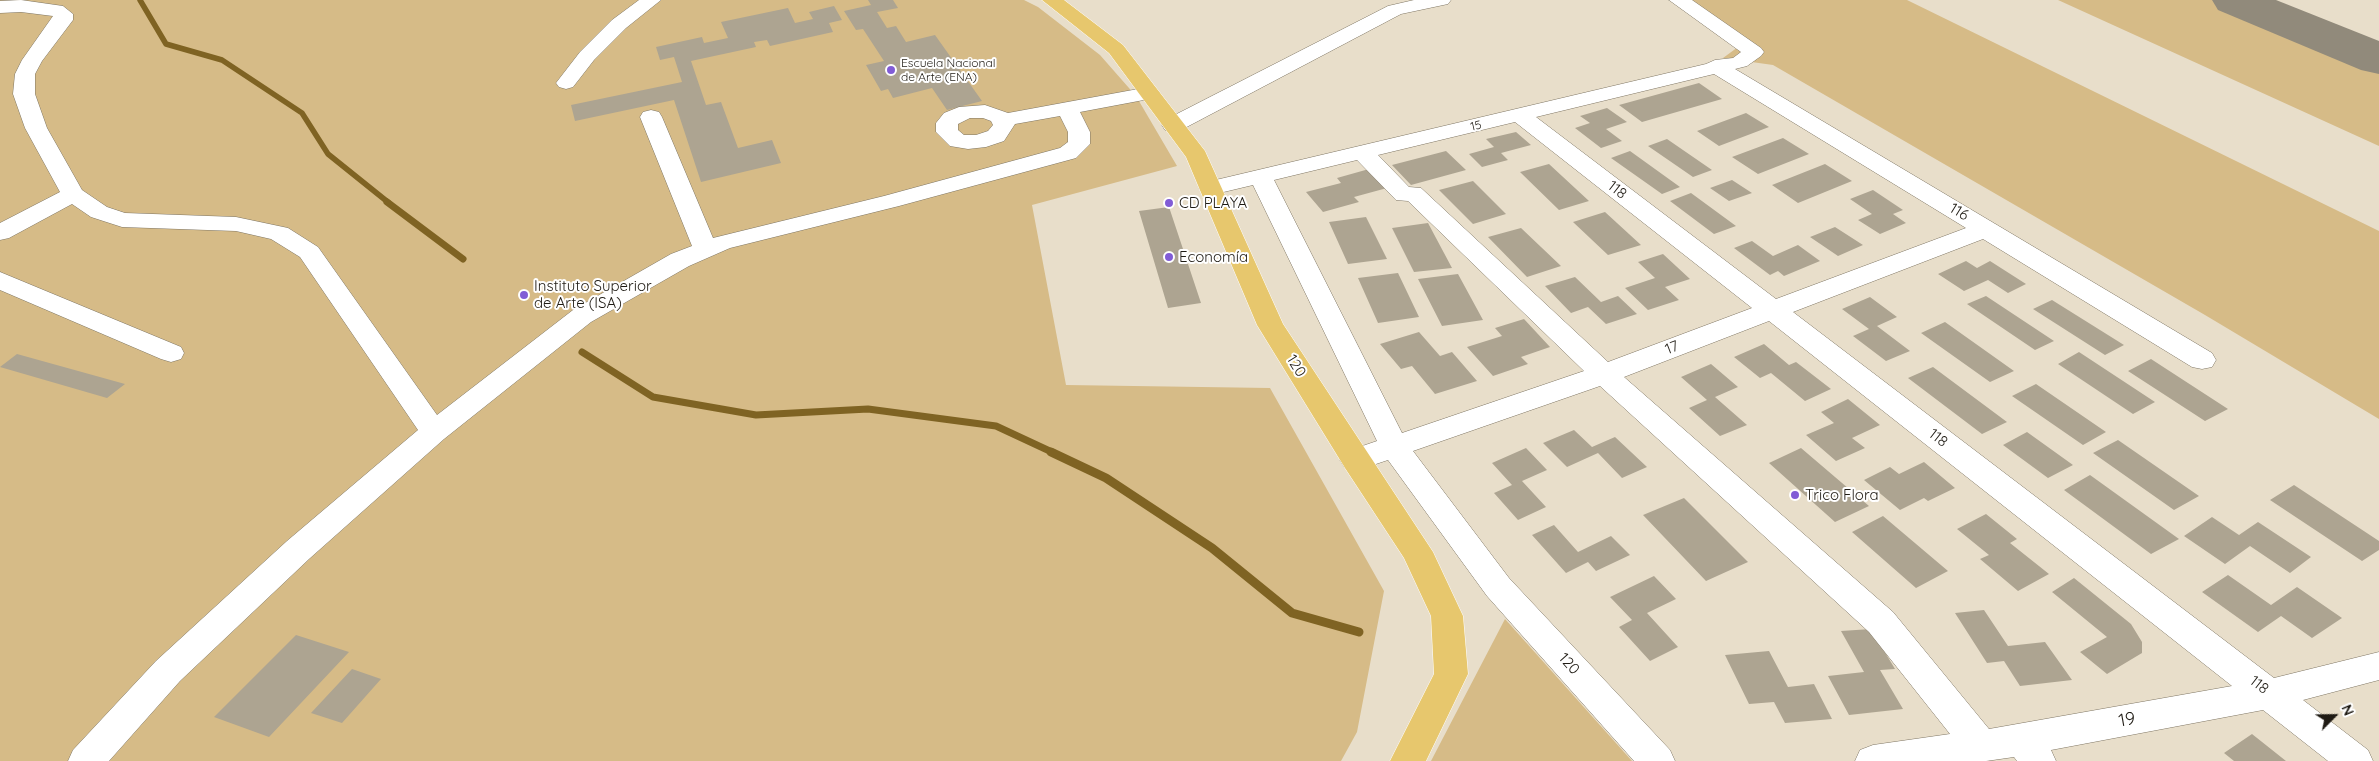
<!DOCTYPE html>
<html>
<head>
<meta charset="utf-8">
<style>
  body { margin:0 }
  #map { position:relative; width:2379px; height:761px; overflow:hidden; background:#e8deca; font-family:Quicksand,sans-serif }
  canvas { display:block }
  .north { position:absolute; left:2309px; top:691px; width:50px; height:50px; -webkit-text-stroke:4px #fff; paint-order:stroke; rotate:67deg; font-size:14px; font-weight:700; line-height:20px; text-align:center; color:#1f1b14 }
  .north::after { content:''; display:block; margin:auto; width:18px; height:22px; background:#1f1b14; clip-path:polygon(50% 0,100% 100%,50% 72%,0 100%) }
</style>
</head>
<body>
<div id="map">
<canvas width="2379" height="761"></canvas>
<div class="north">N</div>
</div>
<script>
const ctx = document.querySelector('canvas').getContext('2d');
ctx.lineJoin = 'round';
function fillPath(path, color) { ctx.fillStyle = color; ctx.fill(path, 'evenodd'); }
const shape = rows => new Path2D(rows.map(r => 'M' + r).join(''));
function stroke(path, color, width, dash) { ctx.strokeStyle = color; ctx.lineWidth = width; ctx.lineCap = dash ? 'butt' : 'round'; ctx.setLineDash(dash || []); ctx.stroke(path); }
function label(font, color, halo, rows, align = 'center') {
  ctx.font = font + ' Quicksand,sans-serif'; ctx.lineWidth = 4; ctx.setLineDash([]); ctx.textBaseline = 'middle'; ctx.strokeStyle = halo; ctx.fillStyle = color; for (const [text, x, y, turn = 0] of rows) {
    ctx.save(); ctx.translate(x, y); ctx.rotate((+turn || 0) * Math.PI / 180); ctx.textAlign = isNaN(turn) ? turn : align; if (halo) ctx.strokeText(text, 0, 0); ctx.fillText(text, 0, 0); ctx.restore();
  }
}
fillPath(shape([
  [0,0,1024,0,1038,7,1100,55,1136,96,1177,166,1032,205,1066,385,1270,388,1384,591,1357,732,1341,761,0,761],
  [1688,0,1907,0,2379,231,2379,419,2205,315,1773,65,1723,58,1738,47],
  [2058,0,2224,0,2379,64,2379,146],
  [1505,619,1632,761,1431,761]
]), '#d6bb87');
stroke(shape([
  [140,0,166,44,222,60,302,113,328,154,389,203]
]), '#7f6323', 5.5);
stroke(shape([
  [387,202,463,259],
  [582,352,653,397,756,415,868,409,996,426,1054,453]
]), '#7f6323', 7);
stroke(shape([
  [1051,452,1106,478,1212,548,1292,613,1359,632]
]), '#7f6323', 9);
fillPath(shape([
  [2212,0,2276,0,2379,41,2379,74,2361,70,2218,10,2212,0]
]), '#918a7b');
fillPath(shape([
  [868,0,893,0,898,8,877,12,887,28,896,26,906,42,935,35,982,101,947,110,932,88,893,98,888,89,881,91,866,65,884,61,863,29,856,30,844,11,871,5],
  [834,6,842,20,829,23,833,32,770,46,767,40,754,42,756,47,691,61,706,105,721,102,738,148,772,140,781,163,701,182,674,100,575,121,571,105,682,82,674,57,660,60,656,47,702,37,704,43,728,38,721,22,788,8,795,23,813,19,809,12],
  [1699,83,1722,99,1642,122,1619,105],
  [1607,108,1627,122,1606,129,1622,141,1601,148,1575,128,1590,123,1580,116],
  [1746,113,1769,127,1719,146,1697,131],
  [1516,132,1531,145,1501,153,1508,160,1482,167,1469,154,1494,147,1486,139],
  [1783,138,1809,154,1758,174,1732,157],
  [1667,139,1712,170,1693,177,1648,146],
  [1446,151,1466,170,1411,185,1392,165],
  [1630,151,1680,187,1662,194,1611,158],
  [1549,164,1589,201,1559,210,1520,172],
  [1825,164,1852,181,1798,203,1772,185],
  [1369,169,1387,188,1354,197,1359,202,1323,212,1306,192,1341,183,1337,178],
  [1732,180,1752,193,1729,201,1710,188],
  [1473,181,1506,214,1473,224,1439,190],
  [1873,190,1903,210,1893,214,1906,223,1880,234,1858,220,1872,214,1850,199],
  [1691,193,1736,226,1714,234,1670,201],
  [1169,207,1201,303,1168,308,1139,211],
  [1605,212,1641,245,1608,255,1573,222],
  [1366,217,1387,259,1348,264,1329,222],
  [1428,223,1452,268,1414,272,1392,228],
  [1835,227,1863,245,1838,256,1810,237],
  [1521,228,1561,266,1527,277,1488,237],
  [1752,241,1773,256,1798,245,1820,261,1784,276,1778,271,1770,275,1734,248],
  [1663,254,1690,279,1665,287,1679,300,1648,310,1625,288,1655,278,1638,262],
  [1966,261,1977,268,1990,261,2026,284,2008,293,1988,280,1964,291,1938,274],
  [1398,273,1419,317,1378,323,1358,278],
  [1458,274,1483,320,1442,326,1418,279],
  [1575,277,1601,302,1618,296,1637,314,1606,324,1588,307,1571,313,1545,286],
  [1986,296,2054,341,2035,350,1967,304],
  [1870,297,1897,317,1877,326,1910,351,1886,361,1853,336,1869,329,1842,309],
  [2052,300,2124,345,2105,355,2033,309],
  [1524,319,1550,347,1521,357,1528,364,1493,376,1467,347,1502,336,1495,328],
  [1945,322,2014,371,1990,382,1921,333],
  [1419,332,1440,356,1452,352,1477,381,1435,394,1412,366,1401,369,1380,344],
  [1764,344,1789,365,1796,362,1831,389,1805,401,1771,373,1760,378,1734,357],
  [2079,352,2155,402,2133,414,2058,364],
  [17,354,125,384,107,398,0,367],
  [2151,359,2228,409,2205,421,2128,371],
  [1711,364,1738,387,1715,397,1747,425,1720,436,1689,408,1707,400,1681,377],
  [1933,367,2007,422,1982,434,1908,378],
  [2036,384,2106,432,2083,445,2012,396],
  [1848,399,1880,425,1852,438,1865,448,1836,461,1806,435,1834,423,1821,412],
  [1574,430,1592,447,1615,437,1647,467,1622,478,1598,453,1567,467,1543,443],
  [2027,432,2073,465,2048,478,2003,445],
  [2118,440,2199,496,2174,510,2093,453],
  [1526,448,1547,470,1522,481,1546,507,1518,520,1494,493,1512,485,1492,463],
  [1801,448,1869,506,1835,522,1769,463],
  [1924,462,1955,488,1928,501,1924,498,1900,510,1864,480,1890,467,1899,474],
  [2090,475,2179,539,2151,554,2064,490],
  [2294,485,2379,541,2379,550,2362,561,2270,500],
  [1684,498,1748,562,1706,581,1643,515],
  [1986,514,2017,539,2010,543,2049,574,2018,591,1980,559,1989,555,1957,529],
  [1883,516,1948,571,1916,588,1852,532],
  [2212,517,2239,535,2258,522,2311,557,2290,573,2250,546,2225,564,2184,536],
  [1554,525,1578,552,1611,536,1630,555,1596,571,1588,562,1566,573,1532,535],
  [2228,575,2271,605,2297,587,2342,618,2312,638,2281,616,2258,632,2202,592],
  [1654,576,1676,599,1647,613,1678,647,1650,661,1619,627,1632,620,1610,597],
  [2074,578,2131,624,2142,642,2142,653,2107,674,2080,652,2107,637,2052,592],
  [1984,610,2008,646,2045,642,2072,680,2020,686,2004,661,1987,663,1955,613],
  [1871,629,1895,669,1880,670,1903,709,1849,715,1828,676,1864,672,1841,631],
  [296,635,349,652,269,737,214,717],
  [1769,651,1788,687,1814,684,1832,719,1785,723,1774,702,1749,704,1725,655],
  [352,669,381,679,342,723,311,713],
  [2252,734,2286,761,2234,761,2224,753]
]), '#ada491');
const minor = shape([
  [21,0,63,6,73,14,73,20,42,61,35,74,35,94,47,128,82,190,107,207,125,213,236,217,288,228,318,247,437,415,573,310,671,254,692,246,640,117,643,112,651,110,659,112,662,117,713,238,884,196,1060,148,1068,142,1068,132,1060,116,1015,124,1004,141,986,147,968,149,950,146,936,132,936,123,944,113,959,107,985,105,1008,113,1149,87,1156,89,1160,93,1156,97,1149,99,1080,112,1090,132,1090,144,1076,158,899,206,730,248,689,266,591,322,444,439,309,559,180,681,109,761,68,761,73,750,156,661,287,541,418,430,300,257,271,239,236,231,122,227,91,217,72,204,9,238,0,240,0,223,60,192,25,128,13,94,15,74,22,60,53,16,21,12,0,13,0,1,21,0],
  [970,118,983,118,991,121,993,125,988,131,976,135,964,135,958,130,958,124,970,118],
  [639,0,661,0,626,28,594,60,573,87,566,89,559,87,556,83,580,52,612,20,639,0],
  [1414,0,1451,0,1448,4,1401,14,1181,130,1173,132,1165,130,1162,125,1165,120,1388,6,1414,0],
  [1669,0,1692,0,1761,48,1764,52,1761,56,1747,66,1735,69,2212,353,2216,360,2212,367,2202,369,2192,367,1983,239,1793,312,2274,678,2379,652,2379,680,2303,700,2368,750,2373,761,2328,761,2263,710,2051,750,2056,761,2017,761,2014,757,1986,761,1855,761,1860,750,1873,745,1950,734,1869,632,1600,386,1413,451,1509,578,1670,750,1675,761,1634,761,1487,596,1388,460,1355,471,1345,468,1340,460,1345,452,1377,441,1253,185,1211,195,1203,193,1199,188,1203,183,1706,64,1715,60,1733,58,1741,52,1669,0],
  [1714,74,1966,228,1776,299,1536,117,1714,74],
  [1515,122,1752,308,1608,362,1421,188,1409,187,1378,155,1515,122],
  [1357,160,1396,200,1408,201,1584,371,1402,433,1274,180,1357,160],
  [1769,321,2232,686,1989,729,1893,612,1624,377,1769,321],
  [0,272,181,347,184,353,181,359,171,362,161,359,0,290,0,272]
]);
const major = shape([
  [1042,0,1064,0,1123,45,1205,151,1283,324,1433,552,1463,616,1468,674,1426,761,1390,761,1434,674,1431,616,1404,558,1345,468,1257,325,1186,157,1109,53,1042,0]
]);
stroke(minor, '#7f7664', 1);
stroke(major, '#fff', 1);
fillPath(minor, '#fff');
fillPath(major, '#e7c76d');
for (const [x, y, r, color] of [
  [891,70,5,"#815cd6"],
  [1169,203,5,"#815cd6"],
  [1169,257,5,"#815cd6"],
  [524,295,5,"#815cd6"],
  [1795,495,5,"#815cd6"]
]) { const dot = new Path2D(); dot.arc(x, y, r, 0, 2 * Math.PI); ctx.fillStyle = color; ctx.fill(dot); stroke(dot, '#fff', 2); }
label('12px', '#1f1b14', '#fff', [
  ["Escuela Nacional",901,63],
  ["de Arte (ENA)",901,77]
], 'left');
label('12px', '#1f1b14', '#fff', [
  ["15",1476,126,-13]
]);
label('15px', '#1f1b14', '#fff', [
  ["118",1617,190,38],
  ["116",1959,212,31],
  ["17",1672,348,-21],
  ["120",1296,366,58],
  ["118",1938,438,38],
  ["120",1569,664,48],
  ["118",2259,685,38]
]);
label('15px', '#1f1b14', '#fff', [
  ["CD PLAYA",1179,203],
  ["Economía",1179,257],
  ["Instituto Superior",534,286],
  ["de Arte (ISA)",534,303],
  ["Trico Flora",1805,495]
], 'left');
label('18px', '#1f1b14', '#fff', [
  ["19",2127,720,-10]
]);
</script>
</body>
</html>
